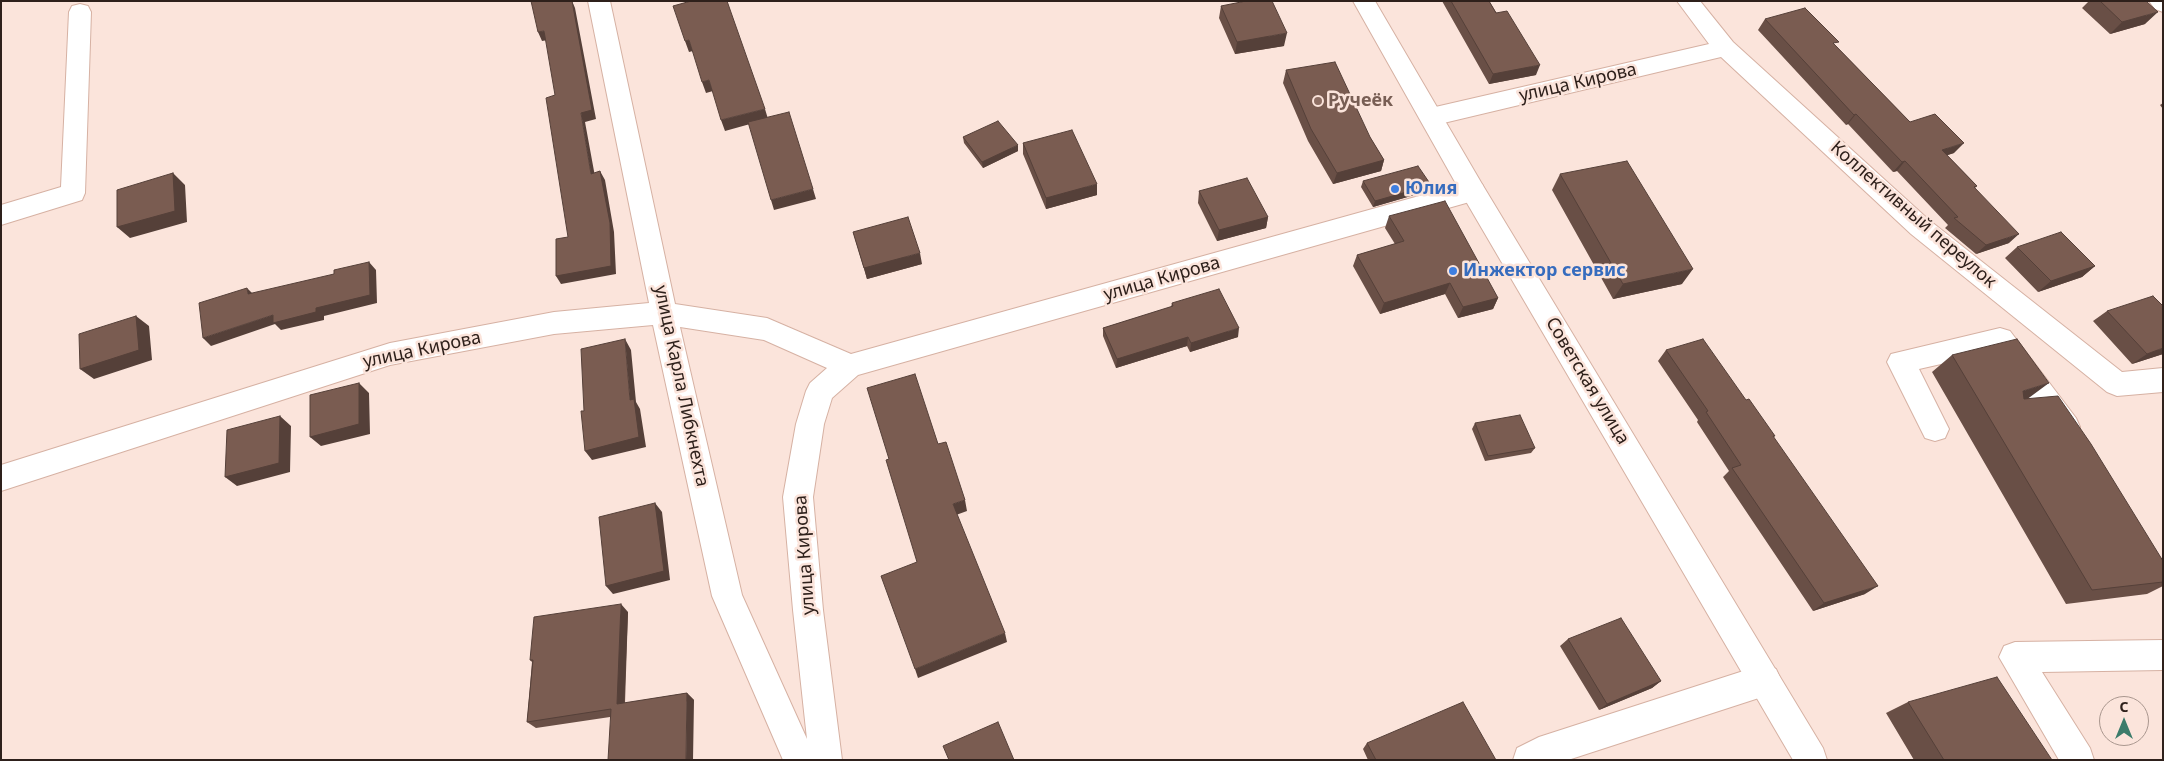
<!DOCTYPE html>
<html>
<head>
<meta charset="utf-8">
<style>
  body { margin:0 }
  #map { position:relative; width:2164px; height:761px; overflow:hidden; background:#fbe4db; font-family:"Noto Sans",sans-serif }
  canvas { display:block }
  .frame { position:absolute; inset:0; border:2px solid #2e201b; pointer-events:none }
  .north { position:absolute; left:2099px; top:696px; width:50px; height:50px; box-sizing:border-box; background:#fbe4db; border:1px solid #a9968e; border-radius:50%; rotate:0deg; font-size:14px; font-weight:700; line-height:20px; text-align:center; color:#2e201b }
  .north::after { content:''; display:block; margin:auto; width:18px; height:22px; background:#3c7c6b; clip-path:polygon(50% 0,100% 100%,50% 72%,0 100%) }
</style>
</head>
<body>
<div id="map">
<canvas width="2164" height="761"></canvas>
<div class="frame"></div>
<div class="north">С</div>
</div>
<script>
const ctx = document.querySelector('canvas').getContext('2d');
ctx.lineJoin = 'round';
const shape = rows => new Path2D(rows.map(r => 'M' + r).join(''));
function stroke(path, color, width, dash) { ctx.strokeStyle = color; ctx.lineWidth = width; ctx.lineCap = dash ? 'butt' : 'round'; ctx.setLineDash(dash || []); ctx.stroke(path); }
function fillPath(path, color) { ctx.fillStyle = color; ctx.fill(path, 'evenodd'); }
function label(font, color, halo, rows, align = 'center') {
  ctx.font = font + ' "Noto Sans",sans-serif'; ctx.lineWidth = 5; ctx.setLineDash([]); ctx.textBaseline = 'middle'; ctx.strokeStyle = halo; ctx.fillStyle = color; for (const [text, x, y, turn = 0] of rows) {
    ctx.save(); ctx.translate(x, y); ctx.rotate((+turn || 0) * Math.PI / 180); ctx.textAlign = isNaN(turn) ? turn : align; if (halo) ctx.strokeText(text, 0, 0); ctx.fillText(text, 0, 0); ctx.restore();
  }
}
const minor = shape([
  [588,1,610,1,675,304,767,318,851,354,1473,181,1482,184,1485,191,1482,198,1473,201,858,375,832,398,824,424,813,497,823,610,842,760,783,760,712,596,653,325,554,334,390,365,1,491,1,465,390,343,554,312,649,303,588,1],
  [680,327,764,340,827,368,810,383,806,391,796,424,783,497,793,610,807,739,742,595,680,327],
  [1677,1,1700,1,1733,42,1929,220,2122,372,2163,368,2163,392,2117,396,2107,392,1911,234,1721,57,1431,126,1423,123,1419,117,1423,111,1431,108,1709,44,1677,1],
  [2149,1,2163,1,2163,12,2155,9,2149,1],
  [80,4,88,6,91,12,85,193,82,200,1,225,1,205,61,187,69,12,72,6,80,4],
  [2000,328,2010,331,2076,418,2080,427,2076,436,2066,439,2056,436,1994,352,1919,369,1949,429,1945,438,1935,441,1925,438,1887,362,1891,354,2000,328],
  [2163,640,2163,670,2042,672,2090,748,2094,760,2059,760,1999,657,2004,646,2015,642,2163,640],
  [1765,664,1776,669,1781,680,1776,691,1765,696,1568,760,1513,760,1517,748,1539,737,1765,664]
]);
const major = shape([
  [1353,1,1375,1,1482,184,1823,748,1827,760,1793,760,1464,198,1353,1]
]);
stroke(minor, '#d6b1a3', 2);
stroke(major, '#d6b1a3', 2);
fillPath(minor, '#fff');
fillPath(major, '#fff');
fillPath(shape([
  [1442,1,1489,1,1536,75,1489,84],
  [2089,1,2146,1,2145,24,2110,34,2082,8],
  [1221,6,1284,46,1235,54,1219,18],
  [1765,19,1836,46,1910,122,1954,153,1947,155,1977,186,1975,188,2009,243,1976,254,1945,228,1948,225,1897,171,1893,172,1848,124,1846,125,1758,30],
  [1286,70,1370,137,1384,160,1381,171,1333,184,1308,141,1283,83],
  [2163,103,2163,109,2160,105],
  [963,137,1018,151,983,168,964,143],
  [1023,143,1097,195,1046,209,1023,154],
  [1560,174,1682,284,1613,299,1552,190],
  [1363,181,1428,191,1373,207,1361,187],
  [1199,191,1268,217,1266,228,1217,241,1198,203],
  [1389,216,1498,298,1493,309,1458,318,1445,294,1380,314,1353,266,1357,255,1395,244,1385,228],
  [853,232,922,264,867,279],
  [2017,247,2095,266,2082,277,2038,292,2005,258],
  [1172,303,1238,337,1190,352,1187,346,1116,368,1103,336,1103,328,1171,307],
  [2107,311,2163,354,2132,364,2093,321],
  [1666,350,1746,400,1775,436,1773,437,1865,594,1813,611,1723,477,1729,471,1697,422,1698,420,1658,361],
  [1952,355,2028,398,2163,561,2163,586,2147,594,2066,604,1932,372],
  [1475,423,1535,448,1531,453,1485,461,1472,429],
  [628,612,625,703,687,693,694,700,610,717,536,728,527,722,532,662,530,660],
  [1568,639,1661,681,1652,688,1599,710,1560,646],
  [1908,702,2052,760,1914,760,1886,713],
  [1367,743,1496,760,1368,760,1363,749]
]), '#694f46');
fillPath(shape([
  [572,1,575,8,596,119,585,122,596,182,591,174,581,113],
  [2158,12,2145,24,2110,34,2122,22],
  [544,31,548,40,542,41,538,32],
  [1287,33,1284,46,1235,54,1237,42],
  [689,40,693,51,689,52,685,41],
  [1540,65,1536,75,1489,84,1493,74],
  [709,80,713,91,706,93,702,82],
  [765,109,768,119,725,131,721,120],
  [1856,114,1848,124,1846,125,1854,115],
  [1964,143,1954,153,1933,160,1942,150],
  [1018,145,1018,151,983,168,982,162],
  [1384,160,1381,171,1333,184,1337,173],
  [1905,161,1897,171,1893,172,1902,162],
  [600,171,605,180,614,232,616,274,561,284,556,276],
  [173,173,185,185,187,222,130,238,117,227],
  [1097,184,1097,195,1046,209,1046,198],
  [1431,185,1428,191,1373,207,1375,201],
  [813,189,816,199,774,210,771,200],
  [1268,217,1266,228,1217,241,1219,230],
  [2019,234,2009,243,1976,254,1986,245],
  [920,253,922,264,867,279,864,268],
  [369,262,376,270,377,303,324,316,324,320,281,330,275,324,211,346,203,338,273,315],
  [2095,266,2082,277,2038,292,2051,281],
  [1693,269,1682,284,1613,299,1623,284],
  [1450,283,1445,294,1380,314,1384,303],
  [247,288,255,296,248,294],
  [1498,298,1493,309,1458,318,1463,307],
  [136,316,149,326,152,360,94,379,80,369],
  [1239,328,1238,337,1190,352,1191,343],
  [1188,337,1187,346,1116,368,1117,359],
  [625,339,631,350,636,402,640,409,646,447,592,460,585,451,630,400],
  [2163,348,2163,354,2132,364,2147,354],
  [359,383,369,393,370,434,321,446,310,437],
  [2049,383,2026,400,2001,408,2023,391],
  [280,416,291,426,290,472,237,486,225,477],
  [965,500,967,511,956,515,953,504],
  [655,503,662,512,670,580,613,594,606,586],
  [1878,586,1865,594,1813,611,1824,603],
  [621,604,628,612,624,711,617,704],
  [1005,633,1007,642,918,678,915,669],
  [1661,681,1652,688,1599,710,1607,704],
  [687,693,694,700,693,760,686,760]
]), '#554039');
const building = shape([
  [531,1,572,1,592,110,581,113,591,174,600,171,610,223,611,266,556,276,556,239,568,237,546,98,555,95,544,31,538,32,531,1],
  [691,1,727,1,765,109,721,120,709,80,702,82,689,40,685,41,673,6,691,1],
  [1246,1,1272,1,1287,33,1237,42,1221,6,1246,1],
  [1451,1,1489,1,1496,13,1507,11,1540,65,1493,74,1451,1],
  [2100,1,2146,1,2158,12,2122,22,2100,1],
  [1805,8,1839,42,1833,43,1910,122,1935,114,1964,143,1942,150,1977,186,1974,187,2019,234,1986,245,1954,218,1958,217,1905,161,1902,162,1856,114,1854,115,1765,19,1805,8],
  [1335,62,1370,137,1384,160,1337,173,1311,129,1286,70,1335,62],
  [789,112,813,189,771,200,748,122,789,112],
  [998,121,1018,145,982,162,963,137,998,121],
  [1072,130,1097,184,1046,198,1023,143,1072,130],
  [1627,161,1693,269,1623,284,1560,174,1627,161],
  [1418,166,1431,185,1375,201,1363,181,1418,166],
  [173,173,175,211,117,227,117,190,173,173],
  [1247,178,1268,217,1219,230,1199,191,1247,178],
  [1445,201,1498,298,1463,307,1450,283,1384,303,1357,255,1404,241,1389,216,1445,201],
  [908,217,920,253,864,268,853,232,908,217],
  [2061,232,2095,266,2051,281,2017,247,2061,232],
  [369,262,370,295,316,308,316,312,273,323,273,315,203,338,199,303,247,288,248,294,334,274,334,270,369,262],
  [1219,289,1239,328,1191,343,1188,337,1117,359,1103,328,1173,306,1172,303,1219,289],
  [2153,296,2163,306,2163,348,2147,354,2107,311,2153,296],
  [136,316,139,350,80,369,79,334,136,316],
  [625,339,630,400,634,399,639,437,585,451,581,411,584,411,581,349,625,339],
  [1703,339,1746,400,1749,399,1775,436,1773,436,1878,586,1824,603,1732,468,1741,465,1706,412,1708,411,1666,350,1703,339],
  [2017,339,2049,383,2023,391,2024,399,2058,396,2091,444,2163,561,2163,582,2092,590,1952,355,2017,339],
  [915,374,938,444,946,442,965,500,953,504,1005,633,915,669,881,576,917,562,886,460,889,459,867,388,915,374],
  [359,383,359,424,310,437,310,395,359,383],
  [1520,415,1535,448,1488,456,1475,423,1520,415],
  [280,416,279,463,225,477,227,430,280,416],
  [655,503,664,571,606,586,599,517,655,503],
  [621,604,617,704,687,693,686,760,608,760,611,709,527,722,533,660,530,660,534,617,621,604],
  [1621,618,1661,681,1607,704,1568,639,1621,618],
  [1997,677,2052,760,1944,760,1908,702,1997,677],
  [1463,702,1496,760,1376,760,1367,743,1463,702],
  [998,722,1014,760,949,760,943,746,998,722]
]);
fillPath(building, '#7a5c51');
stroke(building, '#554039', 1);
for (const [x, y, r, color] of [
  [1318,101,5,"#8d6e63"],
  [1395,189,5,"#3f7fe0"],
  [1453,271,5,"#3f7fe0"]
]) { const dot = new Path2D(); dot.arc(x, y, r, 0, 2 * Math.PI); ctx.fillStyle = color; ctx.fill(dot); stroke(dot, '#fbe4db', 2); }
label('18px', '#2e201b', '#fbe4db', [
  ["улица Кирова",1578,83,-13],
  ["Коллективный переулок",1913,215,41],
  ["улица Кирова",1162,279,-16],
  ["улица Кирова",422,350,-12],
  ["Советская улица",1587,381,59],
  ["улица Карла Либкнехта",681,386,78],
  ["улица Кирова",805,555,-94]
]);
label('bold 18px', '#785e54', '#fbe4db', [
  ["Ручеёк",1328,101]
], 'left');
label('bold 18px', '#366cbe', '#fbe4db', [
  ["Юлия",1405,189],
  ["Инжектор сервис",1463,271]
], 'left');
</script>
</body>
</html>
